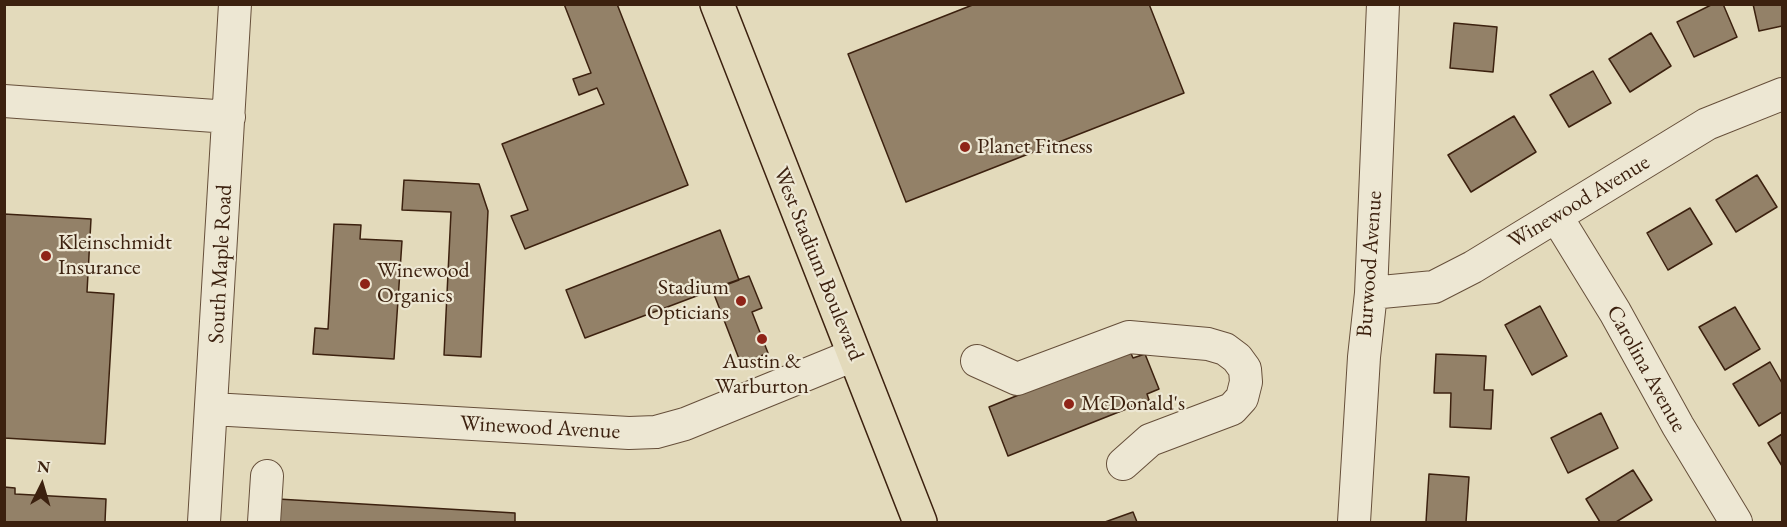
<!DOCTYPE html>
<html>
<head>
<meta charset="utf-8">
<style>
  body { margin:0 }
  #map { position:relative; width:1787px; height:527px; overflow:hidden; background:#e3dabb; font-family:"EB Garamond",serif }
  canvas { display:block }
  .frame { position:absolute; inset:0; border:6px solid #3c210f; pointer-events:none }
  .north { position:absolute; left:12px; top:455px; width:60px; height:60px; -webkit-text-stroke:4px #ede7d3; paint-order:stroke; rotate:5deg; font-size:16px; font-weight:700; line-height:24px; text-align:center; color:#3c210f }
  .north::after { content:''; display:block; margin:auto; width:21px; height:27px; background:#3c210f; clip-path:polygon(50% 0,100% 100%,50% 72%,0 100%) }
</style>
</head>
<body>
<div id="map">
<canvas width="1787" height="527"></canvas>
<div class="frame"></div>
<div class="north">N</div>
</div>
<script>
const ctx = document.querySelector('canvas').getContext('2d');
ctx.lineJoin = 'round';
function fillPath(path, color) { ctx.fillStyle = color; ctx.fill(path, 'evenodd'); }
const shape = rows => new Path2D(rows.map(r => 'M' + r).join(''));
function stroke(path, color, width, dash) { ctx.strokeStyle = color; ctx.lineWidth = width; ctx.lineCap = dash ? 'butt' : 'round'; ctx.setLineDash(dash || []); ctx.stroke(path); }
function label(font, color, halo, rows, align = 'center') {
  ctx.font = font + ' "EB Garamond",serif'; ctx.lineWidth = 4.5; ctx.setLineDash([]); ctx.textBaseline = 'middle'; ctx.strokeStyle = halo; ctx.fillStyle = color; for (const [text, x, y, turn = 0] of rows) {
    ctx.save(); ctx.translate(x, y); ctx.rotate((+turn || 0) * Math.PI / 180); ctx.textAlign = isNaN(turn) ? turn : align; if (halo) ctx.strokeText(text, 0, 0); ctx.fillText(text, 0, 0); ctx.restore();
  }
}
const building = shape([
  [564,4,617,4,688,185,525,249,511,216,528,210,502,144,604,104,597,88,579,95,573,79,591,73,564,4],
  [975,4,1149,4,1184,93,906,202,848,54,975,4],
  [1713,4,1723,4,1737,37,1694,57,1677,22,1713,4],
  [1753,4,1782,4,1782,26,1759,31,1753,4],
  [1454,23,1497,27,1493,72,1450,68,1454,23],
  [1651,33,1671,66,1630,92,1609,59,1651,33],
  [1593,71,1611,103,1569,127,1550,95,1593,71],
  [1514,116,1536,152,1471,192,1448,155,1514,116],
  [1757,175,1777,207,1736,232,1716,200,1757,175],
  [404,180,479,184,488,211,481,357,444,355,451,212,402,210,404,180],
  [1690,208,1712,244,1668,270,1647,233,1690,208],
  [4,214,91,219,87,292,114,294,105,444,4,438,4,214],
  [334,224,361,225,360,239,402,241,394,359,313,354,315,328,328,329,334,224],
  [720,230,739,280,585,338,566,290,720,230],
  [749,276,762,308,752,312,768,353,741,364,712,289,749,276],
  [1540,306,1567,356,1532,375,1505,325,1540,306],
  [1735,307,1760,349,1725,370,1699,327,1735,307],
  [1130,351,1133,358,1145,354,1159,389,1147,394,1149,400,1008,456,989,407,1021,394,1019,389,1130,351],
  [1436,354,1486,356,1484,390,1493,390,1491,429,1450,427,1451,393,1434,393,1436,354],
  [1770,362,1782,383,1782,412,1759,426,1733,384,1770,362],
  [1601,413,1618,448,1568,473,1551,438,1601,413],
  [1782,434,1782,466,1768,443,1782,434],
  [1633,470,1652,500,1616,522,1600,522,1586,499,1633,470],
  [1429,474,1469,477,1466,522,1426,522,1429,474],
  [4,487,15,488,15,494,106,499,105,522,4,522,4,487],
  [278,499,515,513,515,522,277,522,278,499],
  [1133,512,1137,522,1105,522,1133,512]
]);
fillPath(building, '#938168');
stroke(building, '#3c210f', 1.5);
const minor = shape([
  [4,101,229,117],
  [1556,216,1615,312,1678,426,1736,522],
  [1371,293,1434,287,1473,267,1707,124,1782,94],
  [977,361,1017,379,1129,337,1208,344,1225,349,1237,358,1245,369,1246,382,1242,398,1232,409,1150,440,1123,464],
  [212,409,629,433,656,432,685,424,854,355],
  [204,522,235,4],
  [264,522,267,476],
  [1354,522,1364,357,1371,293,1383,4]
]);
const major = shape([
  [717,4,920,522]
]);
stroke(minor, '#664f3a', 34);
stroke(major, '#3c210f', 36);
stroke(minor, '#ede7d3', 32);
stroke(major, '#e3dabb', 33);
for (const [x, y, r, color] of [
  [965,147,6,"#8f2418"],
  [46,256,6,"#8f2418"],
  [365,284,6,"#8f2418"],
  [741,301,6,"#8f2418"],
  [762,339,6,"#8f2418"],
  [1069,404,6,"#8f2418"]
]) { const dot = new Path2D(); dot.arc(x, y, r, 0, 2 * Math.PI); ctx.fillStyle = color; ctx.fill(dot); stroke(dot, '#ede7d3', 2); }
label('22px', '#3c210f', '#ede7d3', [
  ["Planet Fitness",977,147],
  ["Kleinschmidt",58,243],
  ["Insurance",58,268],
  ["Winewood",377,271],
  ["Organics",377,296],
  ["Stadium",729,288,"right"],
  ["Opticians",729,313,"right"],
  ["Austin &",762,362,"center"],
  ["Warburton",762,387,"center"],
  ["McDonald's",1081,404]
], 'left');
label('22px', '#3c210f', '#ede7d3', [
  ["Winewood Avenue",1579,202,-31],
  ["South Maple Road",221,264,-87],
  ["West Stadium Boulevard",818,264,68],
  ["Burwood Avenue",1370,264,-86],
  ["Carolina Avenue",1646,369,61],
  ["Winewood Avenue",540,428,3]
]);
</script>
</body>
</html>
